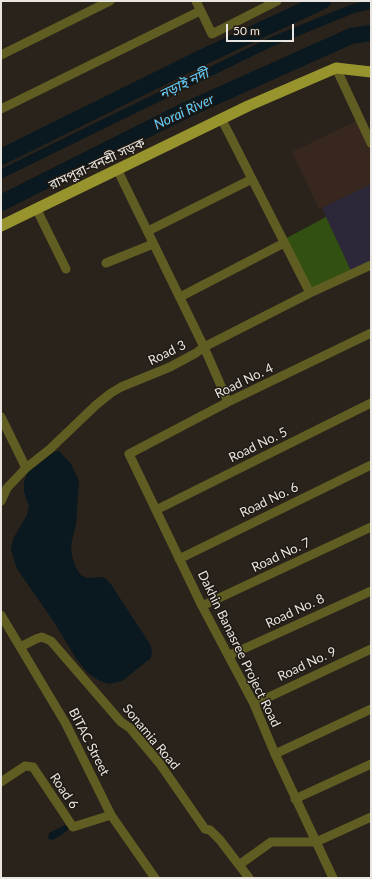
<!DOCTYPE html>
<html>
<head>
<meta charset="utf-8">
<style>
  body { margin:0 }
  #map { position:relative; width:372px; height:879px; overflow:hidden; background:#29231c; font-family:Lato,sans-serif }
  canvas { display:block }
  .frame { position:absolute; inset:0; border:2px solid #e9e5e0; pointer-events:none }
  .scale { position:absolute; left:226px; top:24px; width:68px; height:18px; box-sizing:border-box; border:2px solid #e9e5e0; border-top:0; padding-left:5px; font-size:12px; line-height:14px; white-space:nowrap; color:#e9e5e0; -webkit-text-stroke:3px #1f1a13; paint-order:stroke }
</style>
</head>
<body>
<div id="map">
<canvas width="372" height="879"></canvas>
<div class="frame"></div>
<div class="scale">50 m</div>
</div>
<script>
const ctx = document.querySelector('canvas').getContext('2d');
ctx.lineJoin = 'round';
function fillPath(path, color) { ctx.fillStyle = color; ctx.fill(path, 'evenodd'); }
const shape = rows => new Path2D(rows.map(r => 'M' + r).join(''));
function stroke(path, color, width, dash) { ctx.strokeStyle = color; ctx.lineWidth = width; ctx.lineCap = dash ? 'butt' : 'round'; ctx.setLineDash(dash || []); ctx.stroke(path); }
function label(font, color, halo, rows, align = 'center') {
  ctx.font = font + ' Lato,"Noto Sans Bengali",sans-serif'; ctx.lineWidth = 3; ctx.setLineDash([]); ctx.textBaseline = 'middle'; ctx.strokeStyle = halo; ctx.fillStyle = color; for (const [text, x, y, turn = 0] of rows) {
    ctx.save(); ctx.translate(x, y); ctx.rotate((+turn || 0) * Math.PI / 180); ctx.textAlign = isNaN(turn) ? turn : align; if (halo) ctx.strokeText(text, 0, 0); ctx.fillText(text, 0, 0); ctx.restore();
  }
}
fillPath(shape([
  [371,184,371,265,310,293,283,240,326,217,322,208]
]), '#2d2839');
fillPath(shape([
  [360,119,371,143,371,184,319,209,292,152]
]), '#38271e');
fillPath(shape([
  [326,217,352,273,310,293,283,240]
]), '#325011');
fillPath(shape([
  [59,451,71,464,79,481,76,524,71,545,72,556,76,568,81,575,87,578,104,577,110,583,150,644,152,651,151,658,122,681,109,684,100,681,88,673,77,660,54,622,17,569,11,550,13,539,27,515,29,506,24,492,24,482,28,472,38,462,54,452],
  [65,825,69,828,67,831,53,840,48,839,49,833]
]), '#0a181f');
stroke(shape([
  [1,174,271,42,352,9,371,4]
]), '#0a181f', 9);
stroke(shape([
  [1,157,203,57,323,1],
  [1,203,186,110,351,36,371,33]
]), '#0a181f', 16);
stroke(shape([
  [196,1,212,34,277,1],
  [1,55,110,1],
  [336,68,371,143],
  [1,109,200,11],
  [222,120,310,293],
  [117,169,204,347,228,402],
  [36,208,66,269],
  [148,231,252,179],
  [106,263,153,244],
  [180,297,284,243],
  [1,417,26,468],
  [1,501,7,488,26,468,50,449,96,405,111,393,121,387,170,367,196,353,204,347,310,293,371,265],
  [156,510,371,403],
  [179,559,371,465],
  [202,606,371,527],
  [1,615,66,724,111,815,155,878],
  [20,647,36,639,42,637,51,641,121,722,130,728,160,764,205,829,210,830,220,840,249,878],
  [230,655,371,591],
  [254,704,371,649],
  [275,754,371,709],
  [1,782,25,766,33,767,73,827,111,815],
  [295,799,371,764],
  [239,865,271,842,316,842,371,817],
  [333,878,275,754,254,704,202,606,129,454,228,402,371,333]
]), '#5f5d22', 9);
stroke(shape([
  [1,226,248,106,336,68,371,72]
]), '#97942e', 11);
label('13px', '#e9e5e0', '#1f1a13', [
  ["রামপুরা-বনশ্রী সড়ক",97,164,-25],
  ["Road 3",167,353,-26],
  ["Road No. 4",244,381,-26],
  ["Road No. 5",258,445,-26],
  ["Road No. 6",269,500,-26],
  ["Road No. 7",281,555,-25],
  ["Road No. 8",295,611,-25],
  ["Dakhin Banasree Project Road",239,649,64],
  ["Road No. 9",307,664,-25],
  ["Sonamia Road",151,737,50],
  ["BITAC Street",89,742,63],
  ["Road 6",64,791,56]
]);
label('italic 14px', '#63cdfd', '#1f1a13', [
  ["নড়াই নদী",184,84,-26],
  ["Norai River",184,112,-25]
]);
</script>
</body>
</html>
